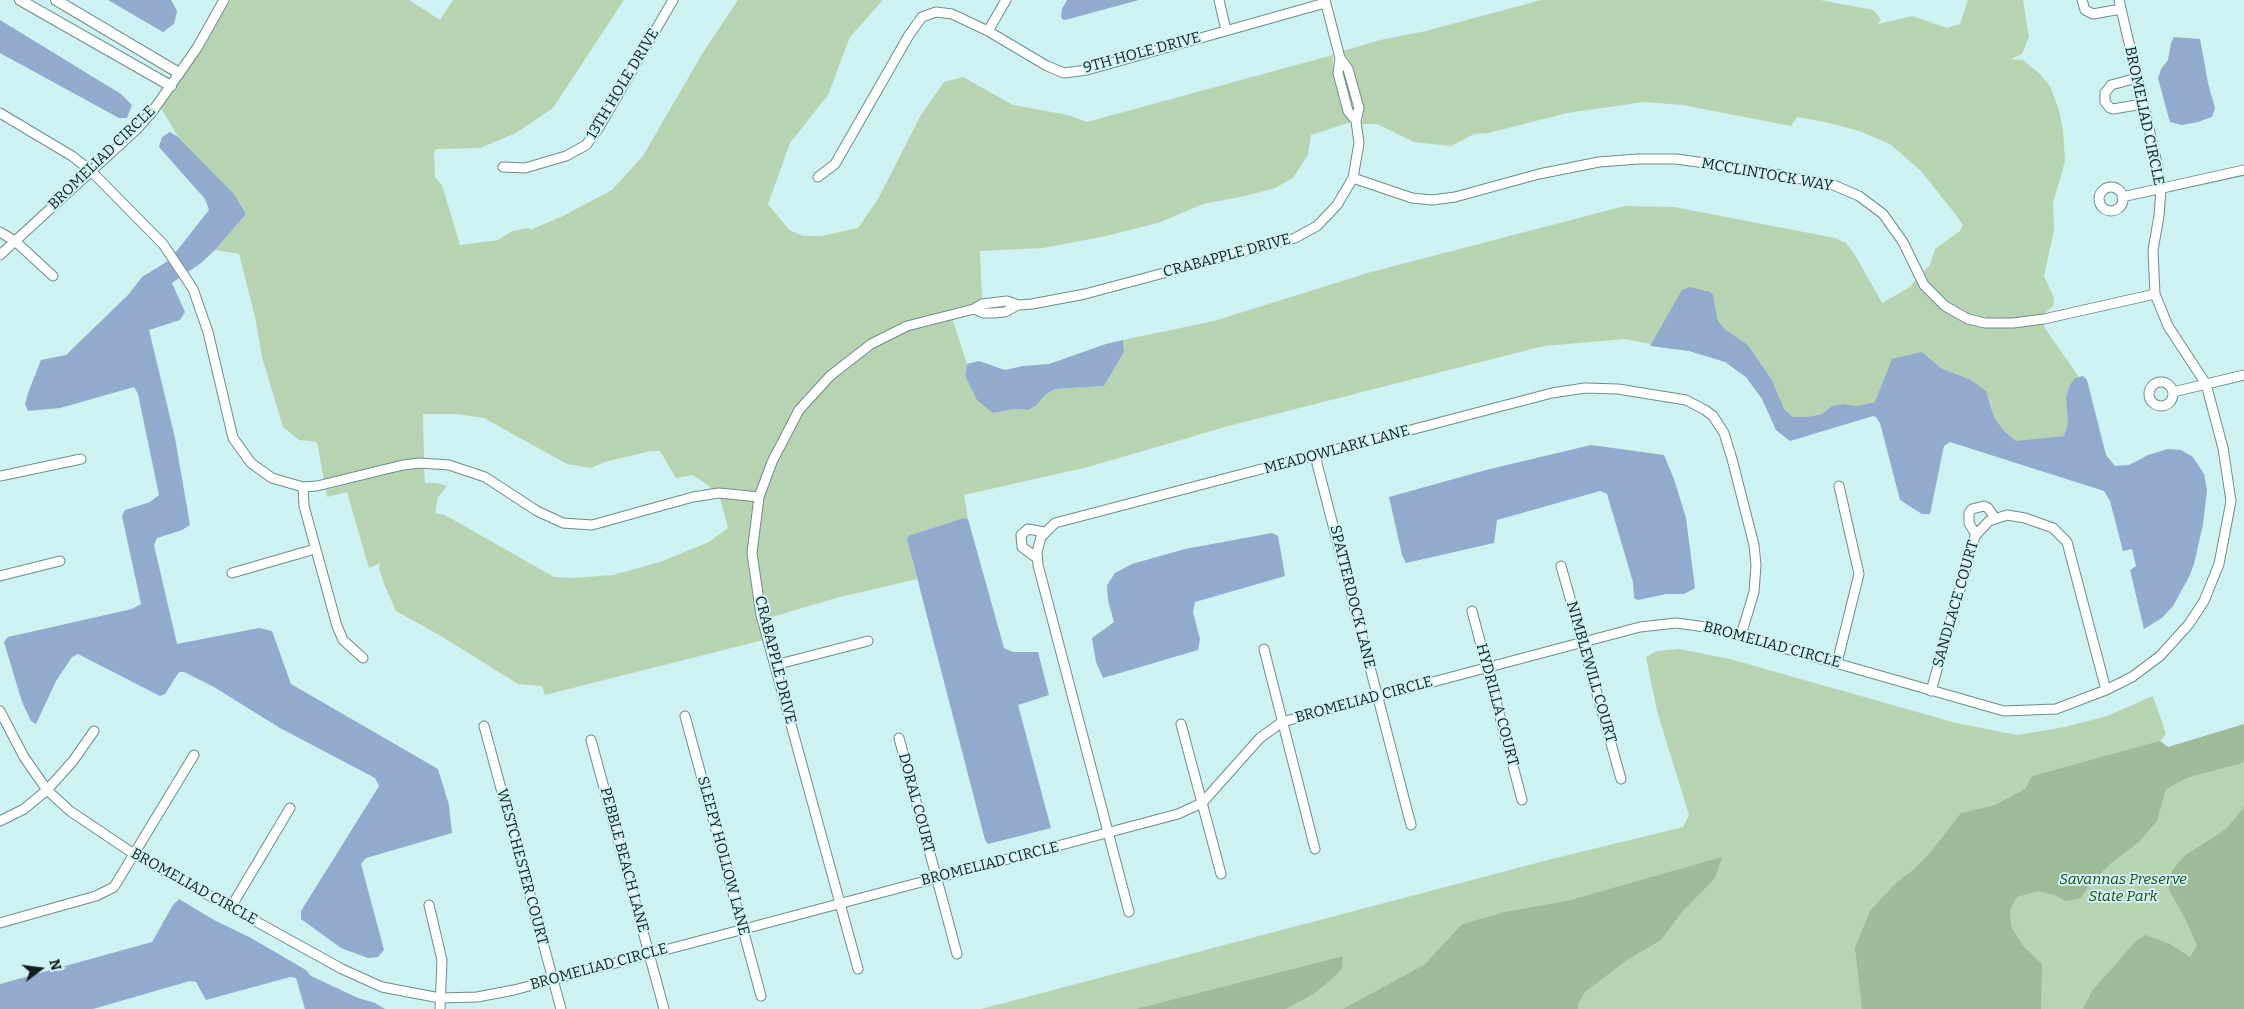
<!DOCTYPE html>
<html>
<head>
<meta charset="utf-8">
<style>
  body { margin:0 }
  #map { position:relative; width:2244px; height:1009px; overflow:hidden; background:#cef1f1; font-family:Bitter,serif }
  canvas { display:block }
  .north { position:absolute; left:15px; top:944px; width:50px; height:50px; -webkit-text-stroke:4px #cef1f1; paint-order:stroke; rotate:75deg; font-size:14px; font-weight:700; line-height:20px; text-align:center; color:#132021 }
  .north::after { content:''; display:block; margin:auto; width:18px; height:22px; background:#132021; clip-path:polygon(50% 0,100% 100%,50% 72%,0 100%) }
</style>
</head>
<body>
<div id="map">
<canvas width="2244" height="1009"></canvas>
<div class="north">N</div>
</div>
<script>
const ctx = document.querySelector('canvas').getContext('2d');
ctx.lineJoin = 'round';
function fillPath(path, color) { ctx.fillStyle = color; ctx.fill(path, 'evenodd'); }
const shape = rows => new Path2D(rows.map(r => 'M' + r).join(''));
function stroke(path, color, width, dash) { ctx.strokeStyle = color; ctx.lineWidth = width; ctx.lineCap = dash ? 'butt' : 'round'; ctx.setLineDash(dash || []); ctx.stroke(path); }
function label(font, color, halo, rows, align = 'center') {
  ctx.font = font + ' Bitter,serif'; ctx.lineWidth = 4; ctx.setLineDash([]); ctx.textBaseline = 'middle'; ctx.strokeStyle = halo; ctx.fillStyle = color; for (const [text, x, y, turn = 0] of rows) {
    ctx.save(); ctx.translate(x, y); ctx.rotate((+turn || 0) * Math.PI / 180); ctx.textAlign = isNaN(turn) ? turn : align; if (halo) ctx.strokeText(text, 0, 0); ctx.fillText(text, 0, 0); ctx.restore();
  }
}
fillPath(shape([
  [230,0,409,0,440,20,453,0,624,0,553,108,516,133,480,148,436,149,434,153,435,177,442,185,460,245,498,240,512,231,530,228,530,230,563,216,612,190,643,156,702,54,738,0,883,0,850,37,828,95,790,143,768,204,789,230,803,236,821,236,858,228,878,199,921,115,944,82,963,77,1013,105,1068,115,1087,122,1333,55,1333,74,1343,112,1351,122,1311,135,1308,155,1293,178,1275,188,1245,196,1203,204,1158,223,1106,236,1043,248,980,251,982,299,971,305,906,322,868,341,827,372,795,407,767,460,756,492,738,489,713,489,693,475,676,478,660,451,650,451,605,462,591,468,567,464,484,418,457,414,423,414,424,458,402,460,324,480,317,442,299,440,283,427,262,357,255,317,239,254,215,250,246,214,234,194,178,137,161,108,202,50],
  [1541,0,1820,0,1873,10,1881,19,1878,24,1912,16,1947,28,1960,24,1968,0,2023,0,2029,37,2022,54,2011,59,2023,60,2040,74,2050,86,2059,110,2063,130,2065,161,2053,203,2054,230,2044,276,2054,298,2053,306,2044,314,2013,318,1986,318,1970,314,1949,302,1929,283,1923,272,1930,265,1935,249,1960,231,1963,225,1956,215,1921,171,1890,144,1859,131,1825,122,1797,117,1791,126,1683,105,1644,102,1567,113,1488,133,1474,134,1451,146,1414,142,1377,124,1362,124,1364,107,1356,77,1353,67,1343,51,1380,40,1426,31],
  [1625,206,1674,207,1835,238,1846,243,1855,255,1882,303,1910,287,1916,280,1921,289,1941,309,1966,323,1985,327,2013,328,2043,324,2046,330,2079,377,2075,378,2067,398,2068,423,2064,436,2017,442,2004,431,1994,417,1989,399,1971,380,1941,368,1922,352,1875,402,1857,406,1843,404,1832,406,1822,414,1807,417,1793,417,1784,409,1772,380,1748,345,1726,330,1718,321,1713,295,1670,313,1651,344,1625,339,1544,346,1232,425,1088,467,964,495,968,519,963,518,908,536,907,539,917,579,836,598,772,617,776,637,773,638,766,614,757,553,764,498,777,463,803,413,833,379,874,348,909,330,952,318,967,364,965,375,993,413,1014,409,1028,410,1037,405,1045,395,1055,389,1104,386,1124,352,1123,340,1214,321,1371,272],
  [424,467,425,483,437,483,447,486,438,497,435,513,445,515,554,577,574,578,613,575,660,562,709,542,728,528,720,498,754,501,747,554,756,616,763,640,545,695,542,686,518,684,441,636,396,611,384,584,379,568,380,563,369,568,347,492,327,497,326,490,403,469],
  [1679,649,1730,659,1956,723,2017,735,2065,727,2107,716,2153,696,2166,734,2159,742,2032,776,2026,789,2244,732,2244,1009,1188,1009,1342,968,1343,956,1135,1009,981,1009,1548,860,1683,827,1689,815,1657,711,1646,657,1657,651],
  [1721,858,1717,870,1446,941,1462,924,1504,912,1570,900]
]), '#b8d3b1');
fillPath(shape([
  [2244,724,2244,761,2239,764,2189,777,2166,789,2157,821,2139,842,2110,864,2090,884,2081,898,2066,901,2054,895,2038,891,2017,897,2010,910,2011,926,2023,946,2042,964,2041,1009,1862,1009,1855,948,1870,911,1897,882,1913,870,1930,853,1961,813,1995,805,2025,789,2032,776,2160,741,2168,747],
  [2244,807,2244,1009,2083,1009,2092,991,2136,941,2145,935,2170,944,2190,957,2197,946,2185,918,2169,890,2172,871,2183,857,2226,829],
  [1722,857,1715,878,1682,912,1661,940,1627,960,1585,992,1578,1004,1578,1009,1343,1009,1424,965,1462,924,1504,912,1570,900],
  [1343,956,1342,968,1332,979,1315,993,1286,1009,1135,1009]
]), '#9fba97');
fillPath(shape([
  [108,0,171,0,177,11,174,24,163,32],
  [1067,0,1139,0,1065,20,1062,19,1061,16,1062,9],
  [0,20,121,94,132,105,127,118,119,118,0,53],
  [2174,37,2200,39,2208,83,2215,108,2212,117,2198,122,2182,125,2170,122,2165,104,2158,78,2161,69,2168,60,2171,43],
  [170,132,178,137,234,194,246,214,215,250,201,263,188,272,175,253,209,210,205,199,159,147,162,137],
  [168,261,179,278,172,283,185,312,180,320,149,330,175,438,190,525,182,530,157,538,154,545,177,644,259,628,272,631,291,684,438,769,449,805,452,833,366,858,361,864,384,950,378,957,368,958,341,948,301,919,301,911,379,786,375,778,280,728,214,687,184,672,179,672,165,694,160,696,78,654,72,657,56,681,36,724,31,721,22,702,4,642,8,637,132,609,141,604,122,516,125,510,150,502,159,495,138,394,134,387,60,408,28,411,25,404,28,393,41,360,66,355,129,294,142,277],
  [1690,287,1710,292,1713,295,1718,321,1726,330,1748,345,1772,380,1784,409,1793,417,1807,417,1822,414,1832,406,1843,404,1857,406,1875,402,1892,359,1922,352,1941,368,1971,380,1986,391,1994,417,2004,431,2016,441,2064,436,2068,423,2066,398,2070,385,2075,378,2083,376,2087,380,2106,455,2115,466,2129,465,2148,455,2168,449,2181,450,2193,457,2204,474,2207,490,2203,524,2194,564,2189,577,2173,606,2162,618,2144,629,2130,570,2136,566,2132,549,2123,551,2110,501,2104,491,1950,442,1944,446,1930,514,1922,514,1900,500,1880,423,1876,417,1873,416,1790,441,1776,430,1762,399,1746,377,1725,362,1689,351,1650,346,1682,290],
  [1123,340,1124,352,1104,386,1055,389,1045,395,1037,405,1028,410,1014,409,993,413,977,400,965,375,967,364,979,361,1005,370,1023,366,1049,364,1106,344],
  [1591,445,1664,455,1674,479,1686,518,1695,588,1684,594,1666,594,1638,600,1634,598,1633,582,1607,494,1600,491,1497,520,1494,543,1406,563,1402,555,1389,497,1486,470],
  [963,518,968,519,1004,648,1013,652,1038,652,1049,695,1018,705,1051,828,988,844,985,840,907,539,908,536],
  [1272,533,1278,536,1285,576,1195,602,1193,612,1200,639,1198,650,1103,678,1096,662,1092,638,1114,622,1108,600,1107,585,1115,573,1132,564,1185,549],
  [179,899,214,920,251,938,306,970,311,976,358,998,375,1003,385,1009,305,1009,296,978,290,977,206,1000,196,982,190,981,93,1009,0,1009,0,984,152,942,173,905]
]), '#91aacd');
const minor = shape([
  [1219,0,1226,30],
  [1325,0,1340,58,1338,73,1348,111,1356,121],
  [2082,0,2085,10,2093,14,2121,9],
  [988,31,1006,0],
  [2137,78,2111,85,2105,93,2105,102,2110,108,2113,109,2143,104],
  [0,113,72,156,90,170,163,244,193,289,208,332,233,438,251,463,272,478,303,487,317,486,403,465,420,463,449,465,485,477,537,511,563,523,592,525,693,497,719,493,759,497],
  [503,167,525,168,566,156,586,145,598,129,673,0],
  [818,177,835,164,909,35,922,17,936,12,952,14,988,31,1047,66,1064,73,1087,70,1325,3],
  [1353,178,1412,198,1432,200,1455,197,1539,174,1599,162,1638,159,1676,159,1727,166,1831,184,1859,196,1883,214,1903,242,1924,285,1945,306,1968,319,1985,323,2013,323,2044,319,2155,294],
  '2099 199a12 12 0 1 1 24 0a12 12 0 1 1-24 0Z',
  [2122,197,2244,170],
  [0,232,15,241,53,276],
  [0,255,137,129,152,112,197,48,224,0],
  [974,309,983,313,992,313,1005,312,1018,305],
  '2149 394a12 12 0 1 1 24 0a12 12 0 1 1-24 0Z',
  [2173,392,2244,375],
  [1315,456,1411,825],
  [0,476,81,459],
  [303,487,304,506,337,626,343,640,363,658],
  [1976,535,1969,523,1969,513,1972,509,1984,506,1988,508,1995,518],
  [1037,558,1022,547,1021,535,1028,529,1044,532],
  [1561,566,1621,779],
  [232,573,315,549],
  [0,576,60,561],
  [1472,611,1522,800],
  [1264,649,1315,849],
  [1837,663,1859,574,1839,486],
  [775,665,868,641],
  [1931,691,1975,536,1989,521,2007,515,2025,518,2053,528,2067,542,2106,690],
  [0,711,24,757,47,790,70,811,134,854,342,969,382,987,440,998,477,997,514,990,1178,814,1202,803,1260,738,1282,722,1640,627,1676,623,1713,628,2004,711,2056,709,2106,690,2132,677,2160,656,2189,624,2204,601,2219,564,2231,501,2223,448,2206,384,2168,326,2155,294,2153,250,2159,216,2161,189,2157,163,2119,0],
  [685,716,761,996],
  [1181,724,1221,874],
  [484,726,561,1009],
  [899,738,957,954],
  [591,740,664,1009],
  [0,821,24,809,47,790,73,761,94,731],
  [429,905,442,960,440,1009],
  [231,907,290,808],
  [1129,912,1038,565,1037,552,1041,537,1055,523,1552,393,1585,388,1618,389,1686,400,1705,410,1713,416,1724,433,1732,459,1754,545,1756,565,1754,592,1741,635],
  [0,923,96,896,114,887,194,755],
  [858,969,761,615,752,553,759,497,772,462,799,410,830,376,871,344,907,326,974,309,982,304,1007,301,1018,305,1032,304,1085,294,1295,238,1317,226,1337,205,1353,178,1359,143,1356,121,1359,108,1348,69,1340,58]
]);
const tertiary = shape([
  [20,0,171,86],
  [56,0,179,73]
]);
stroke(minor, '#6d8d8d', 11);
stroke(tertiary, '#6d8d8d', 12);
stroke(minor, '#fff', 9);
stroke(tertiary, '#fff', 10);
label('15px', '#132021', '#cef1f1', [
  ["9TH HOLE DRIVE",1142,53,-15],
  ["13TH HOLE DRIVE",623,84,-59],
  ["BROMELIAD CIRCLE",2144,116,78],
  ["BROMELIAD CIRCLE",102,158,-44],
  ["MCCLINTOCK WAY",1767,175,10],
  ["CRABAPPLE DRIVE",1227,256,-15],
  ["MEADOWLARK LANE",1337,450,-15],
  ["SPATTERDOCK LANE",1352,597,76],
  ["SANDLACE COURT",1956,604,-74],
  ["BROMELIAD CIRCLE",1772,645,15],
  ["CRABAPPLE DRIVE",775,660,76],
  ["NIMBLEWILL COURT",1591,672,74],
  ["BROMELIAD CIRCLE",1364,700,-15],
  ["HYDRILLA COURT",1497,705,75],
  ["DORAL COURT",916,803,75],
  ["SLEEPY HOLLOW LANE",723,856,75],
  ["PEBBLE BEACH LANE",624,860,75],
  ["BROMELIAD CIRCLE",990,864,-14],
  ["WESTCHESTER COURT",522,867,75],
  ["BROMELIAD CIRCLE",194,887,29],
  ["BROMELIAD CIRCLE",599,967,-15]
]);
label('italic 15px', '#254a19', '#cef1f1', [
  ["Savannas Preserve",2123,880],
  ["State Park",2123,897]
]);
</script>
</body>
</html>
